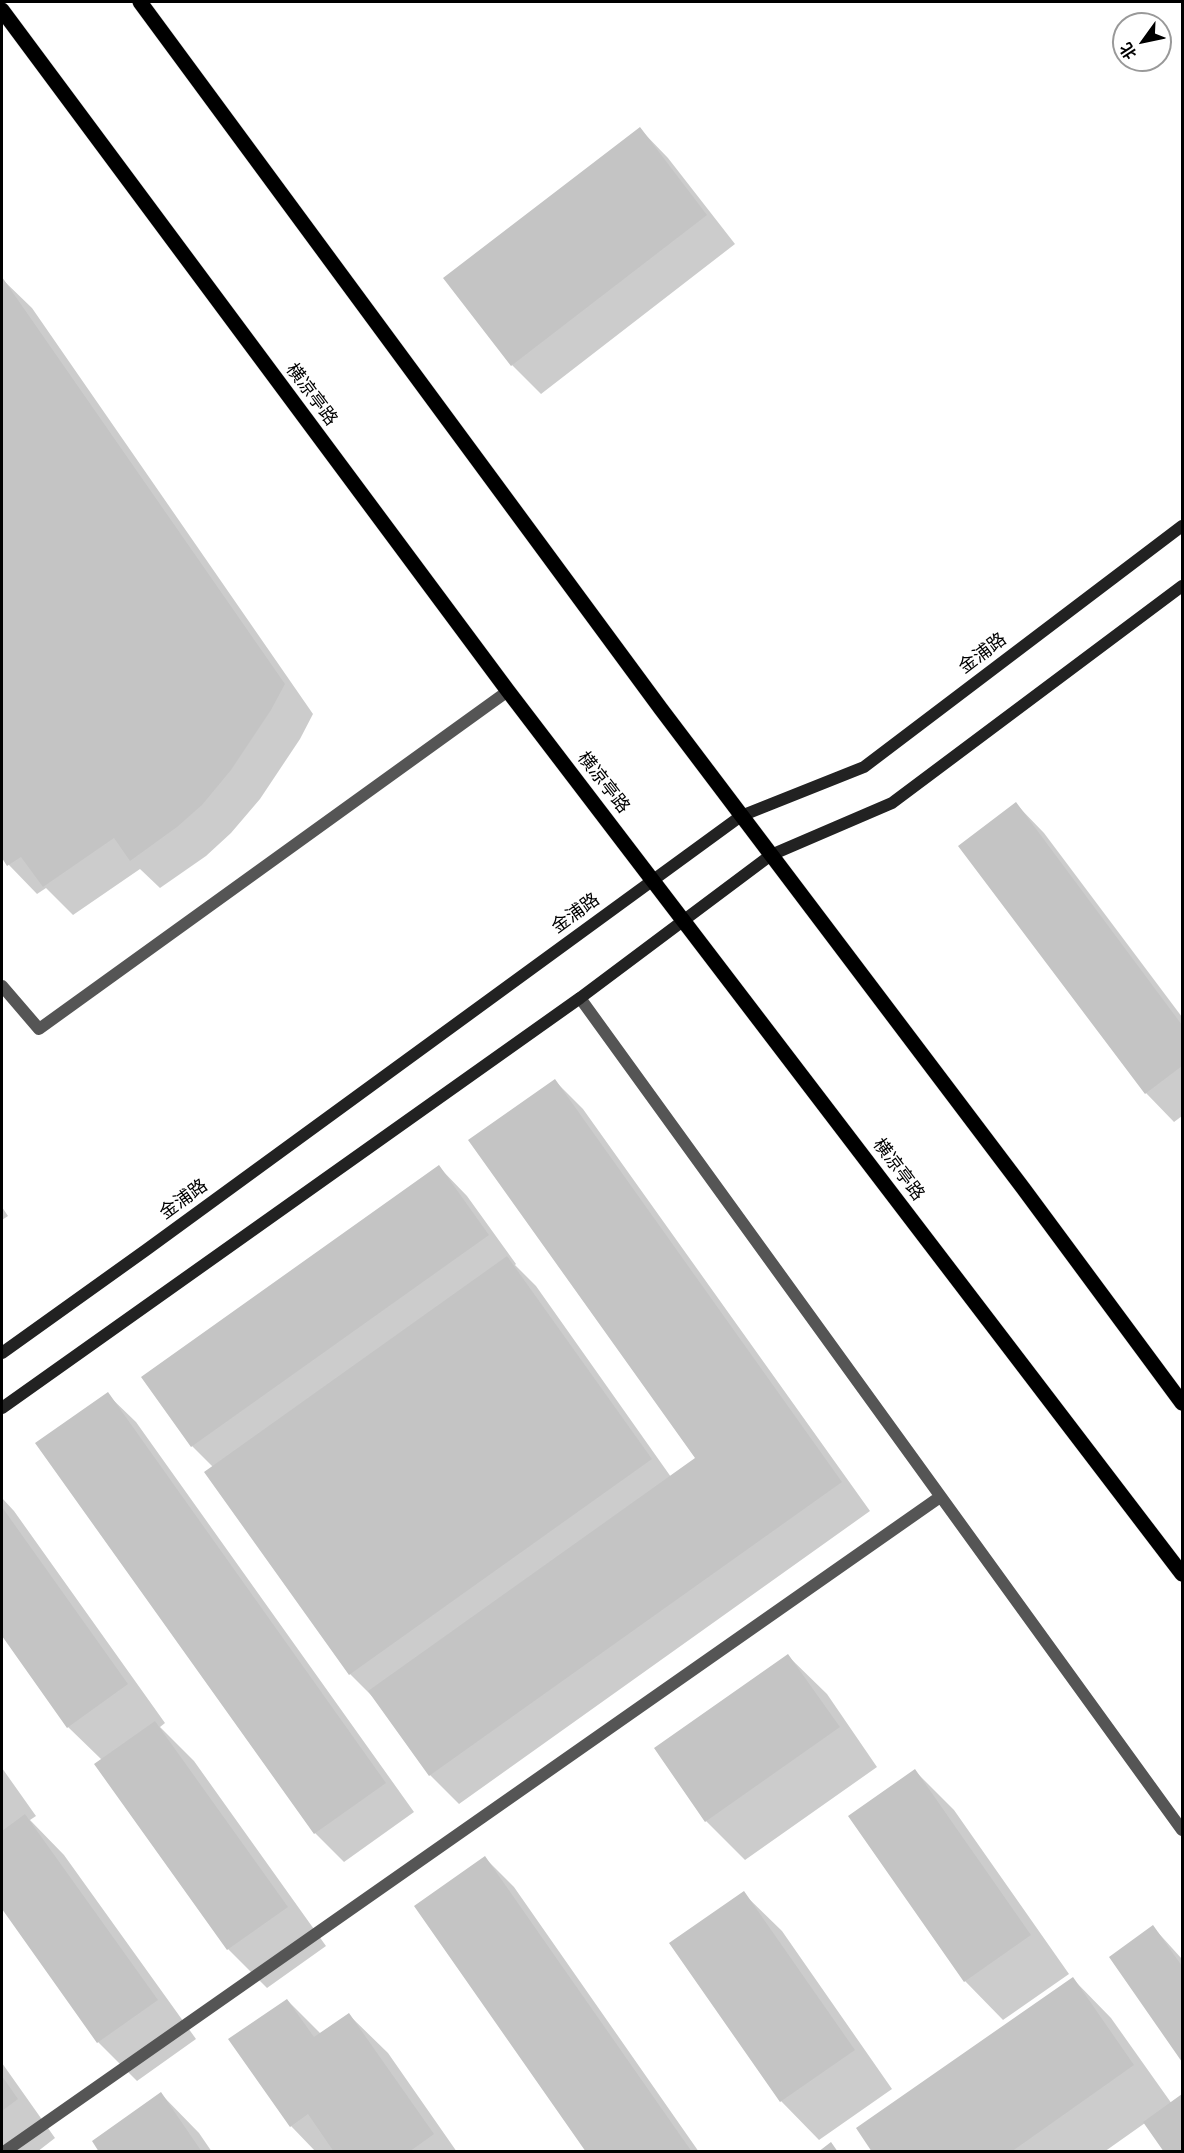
<!DOCTYPE html>
<html>
<head>
<meta charset="utf-8">
<style>
  body { margin:0 }
  #map { position:relative; width:1184px; height:2153px; overflow:hidden; background:#fff; font-family:"Varela Round","Noto Sans SC",sans-serif }
  canvas { display:block }
  .frame { position:absolute; inset:0; border:3px solid #000; pointer-events:none }
  .north { position:absolute; left:1112px; top:12px; width:60px; height:60px; box-sizing:border-box; background:#fff; border:2px solid #999; border-radius:50%; rotate:237deg; font-size:16px; font-weight:700; line-height:24px; text-align:center; color:#000 }
  .north::after { content:''; display:block; margin:auto; width:21px; height:27px; background:#000; clip-path:polygon(50% 0,100% 100%,50% 72%,0 100%) }
</style>
</head>
<body>
<div id="map">
<canvas width="1184" height="2153"></canvas>
<div class="frame"></div>
<div class="north">北</div>
</div>
<script>
const ctx = document.querySelector('canvas').getContext('2d');
ctx.lineJoin = 'round';
function fillPath(path, color) { ctx.fillStyle = color; ctx.fill(path, 'evenodd'); }
const shape = rows => new Path2D(rows.map(r => 'M' + r).join(''));
function stroke(path, color, width, dash) { ctx.strokeStyle = color; ctx.lineWidth = width; ctx.lineCap = dash ? 'butt' : 'round'; ctx.setLineDash(dash || []); ctx.stroke(path); }
function label(font, color, halo, rows, align = 'center') {
  ctx.font = font + ' "Varela Round","Noto Sans SC",sans-serif'; ctx.lineWidth = 4.5; ctx.setLineDash([]); ctx.textBaseline = 'middle'; ctx.strokeStyle = halo; ctx.fillStyle = color; for (const [text, x, y, turn = 0] of rows) {
    ctx.save(); ctx.translate(x, y); ctx.rotate((+turn || 0) * Math.PI / 180); ctx.textAlign = isNaN(turn) ? turn : align; if (halo) ctx.strokeText(text, 0, 0); ctx.fillText(text, 0, 0); ctx.restore();
  }
}
fillPath(shape([
  [640,129,668,158,735,244,541,394,512,365],
  [2,279,32,308,313,714,300,739,260,799,231,833,206,856,160,888,140,869,73,915,46,888,37,894,9,865,2,855],
  [1016,804,1044,833,1182,1017,1182,1116,1174,1122,1146,1093],
  [555,1081,583,1109,870,1511,459,1804,430,1775,378,1702,350,1674,213,1467,192,1446,439,1167,467,1196,516,1264,515,1265,536,1286,671,1477,697,1459],
  [2,1207,8,1216,2,1220],
  [107,1394,136,1422,414,1812,344,1862,315,1833,37,1444],
  [2,1498,14,1511,165,1723,160,1727,194,1761,326,1946,267,1988,228,1949,96,1764,102,1760,68,1727,2,1633],
  [788,1656,827,1694,877,1767,745,1860,706,1821],
  [2,1768,36,1816,30,1820,64,1855,196,2039,137,2081,98,2042,2,1907],
  [915,1771,954,1810,1069,1974,1003,2020,965,1981],
  [485,1858,514,1887,699,2152,588,2152],
  [743,1893,782,1931,892,2089,819,2140,781,2101],
  [1153,1927,1182,1959,1182,2059,1111,1957],
  [1073,1979,1111,2018,1172,2104,1182,2096,1182,2152,1165,2152,1145,2123,1104,2152,874,2152],
  [287,2000,321,2034,349,2015,388,2053,457,2152,316,2152,291,2126],
  [2,2063,55,2138,37,2152,2,2152],
  [161,2094,199,2133,212,2152,101,2152]
]), '#0003');
fillPath(shape([
  [640,127,707,215,511,366,443,278],
  [2,277,285,684,271,710,231,770,202,805,177,827,130,861,114,838,43,887,21,857,7,866,2,858],
  [1016,802,1182,1025,1182,1066,1145,1094,958,846],
  [555,1079,842,1482,429,1776,368,1691,695,1458,468,1140],
  [439,1165,489,1235,191,1447,141,1377],
  [507,1256,652,1459,349,1675,204,1472],
  [108,1392,386,1783,314,1834,35,1443],
  [2,1507,128,1684,67,1728,2,1636],
  [788,1654,840,1727,705,1822,654,1748],
  [155,1721,288,1907,227,1950,94,1764],
  [915,1769,1031,1935,964,1982,848,1816],
  [25,1814,158,2000,97,2043,2,1909,2,1831],
  [485,1856,692,2152,586,2152,414,1906],
  [744,1891,855,2050,780,2102,669,1943],
  [1153,1925,1182,1966,1182,2062,1109,1957],
  [1073,1977,1134,2065,1011,2152,872,2152,856,2128],
  [287,1999,314,2037,349,2013,434,2134,409,2152,334,2152,308,2114,290,2127,228,2039],
  [2,2076,18,2099,2,2111],
  [161,2092,202,2152,99,2152,92,2141],
  [1182,2094,1182,2152,1164,2152,1143,2122],
  [831,2142,838,2152,818,2152]
]), '#c4c4c4');
const primary = shape([
  [140,2,661,709,1023,1188,1182,1403],
  [2,10,508,691,1182,1574]
]);
stroke(primary, '#dbdbdb', 16);
stroke(shape([
  [2,986,39,1029,508,691],
  [580,998,1182,1830],
  [4,2152,940,1497]
]), '#555', 12);
stroke(shape([
  [2,1353,146,1250,741,816,864,767,1182,526],
  [2,1408,580,998,771,855,892,803,1182,586]
]), '#222', 12);
stroke(primary, '#000', 15);
label('18px', '#000', '#fff', [
  ["横凉亭路",311,395,53],
  ["金浦路",983,654,-37],
  ["横凉亭路",603,783,52],
  ["金浦路",576,914,-36],
  ["横凉亭路",898,1170,53],
  ["金浦路",184,1200,-36]
]);
</script>
</body>
</html>
